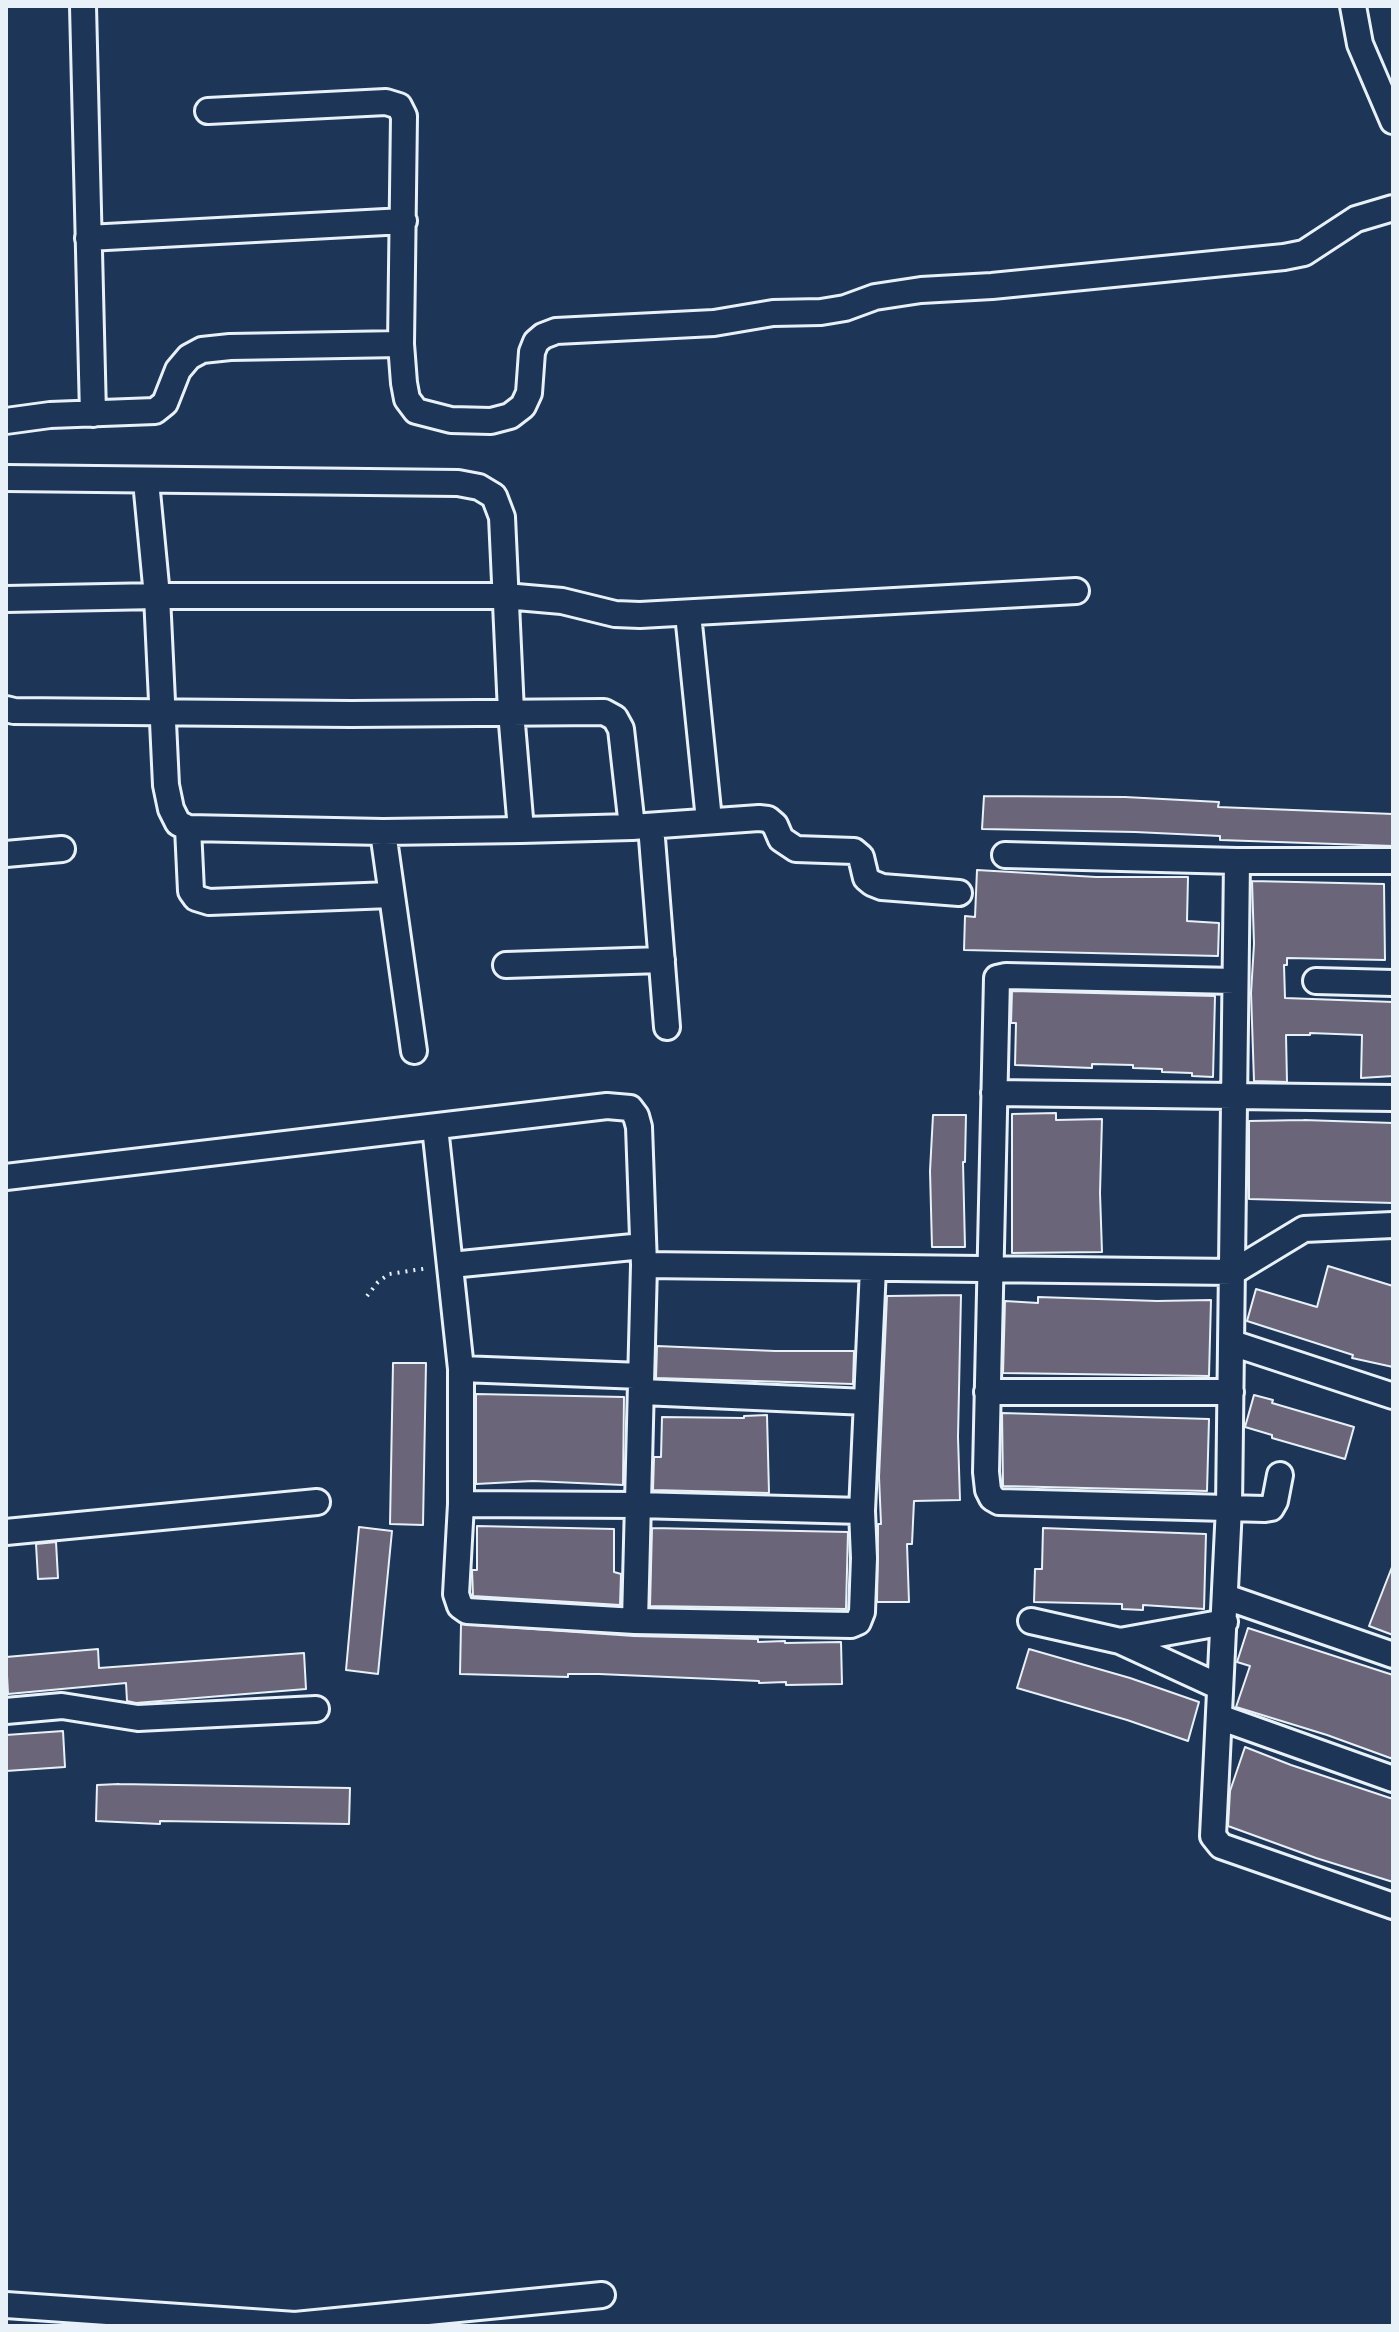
<!DOCTYPE html>
<html>
<head>
<meta charset="utf-8">
<style>
  body { margin:0 }
  #map { position:relative; width:1399px; height:2332px; overflow:hidden; background:#1d3557; font-family:Itim,sans-serif }
  canvas { display:block }
  .frame { position:absolute; inset:0; border:8px solid #e8f1f8; pointer-events:none }
</style>
</head>
<body>
<div id="map">
<canvas width="1399" height="2332"></canvas>
<div class="frame"></div>
</div>
<script>
const ctx = document.querySelector('canvas').getContext('2d');
ctx.lineJoin = 'round';
function fillPath(path, color) { ctx.fillStyle = color; ctx.fill(path, 'evenodd'); }
const shape = rows => new Path2D(rows.map(r => 'M' + r).join(''));
function stroke(path, color, width, dash) { ctx.strokeStyle = color; ctx.lineWidth = width; ctx.lineCap = dash ? 'butt' : 'round'; ctx.setLineDash(dash || []); ctx.stroke(path); }
const building = shape([
  [984,796,1125,797,1219,802,1218,807,1393,814,1393,846,1220,840,1220,836,1135,832,982,829,984,796],
  [977,870,1096,877,1188,877,1187,921,1219,923,1218,956,964,950,965,916,975,917,977,870],
  [1252,881,1384,884,1385,960,1287,958,1287,965,1284,965,1285,998,1393,1002,1393,1076,1361,1078,1362,1035,1310,1033,1310,1035,1286,1035,1287,1082,1254,1081,1251,993,1254,944,1252,881],
  [1012,991,1215,996,1213,1077,1192,1076,1192,1073,1162,1072,1162,1069,1133,1068,1133,1065,1092,1064,1092,1068,1015,1065,1016,1023,1011,1023,1012,991],
  [1056,1113,1056,1120,1102,1119,1100,1193,1102,1252,1012,1253,1012,1114,1056,1113],
  [933,1115,966,1115,965,1162,963,1162,965,1247,932,1247,930,1171,933,1115],
  [1304,1120,1393,1123,1393,1203,1249,1199,1249,1121,1304,1120],
  [1328,1266,1393,1286,1393,1367,1352,1358,1353,1355,1247,1321,1256,1289,1317,1307,1328,1266],
  [961,1295,958,1437,960,1500,914,1501,912,1544,907,1544,909,1602,877,1602,878,1533,878,1524,881,1524,879,1477,887,1296,961,1295],
  [1038,1297,1157,1301,1211,1300,1209,1376,1003,1373,1005,1301,1038,1303,1038,1297],
  [657,1346,775,1351,854,1351,853,1384,656,1378,657,1346],
  [393,1363,426,1363,423,1525,390,1524,393,1363],
  [476,1394,624,1397,623,1485,533,1481,476,1484,476,1394],
  [1254,1395,1273,1400,1272,1403,1354,1427,1345,1459,1272,1438,1272,1435,1245,1427,1254,1395],
  [1002,1413,1209,1419,1207,1491,1003,1486,1002,1413],
  [767,1415,769,1493,653,1490,654,1457,661,1457,662,1417,744,1418,744,1416,767,1415],
  [477,1526,614,1529,614,1572,621,1574,620,1605,473,1596,472,1570,477,1570,477,1526],
  [359,1527,392,1531,378,1674,346,1670,359,1527],
  [652,1528,848,1532,846,1609,650,1606,652,1528],
  [1043,1528,1206,1534,1204,1609,1143,1605,1143,1610,1122,1609,1122,1604,1034,1602,1035,1569,1042,1569,1043,1528],
  [56,1542,58,1578,38,1579,36,1544,56,1542],
  [1392,1567,1393,1567,1393,1635,1369,1626,1392,1567],
  [461,1624,634,1636,758,1639,758,1642,785,1641,785,1643,841,1642,842,1684,786,1685,786,1682,759,1683,759,1681,599,1674,568,1674,568,1677,460,1674,461,1624],
  [1248,1628,1393,1675,1393,1759,1327,1735,1236,1707,1250,1666,1237,1662,1248,1628],
  [98,1649,99,1668,304,1653,306,1689,136,1703,127,1701,126,1683,8,1694,6,1657,98,1649],
  [1029,1649,1130,1678,1199,1702,1188,1741,1127,1720,1017,1688,1029,1649],
  [63,1731,65,1767,6,1771,6,1735,63,1731],
  [1245,1747,1291,1765,1393,1799,1393,1882,1316,1858,1228,1826,1230,1791,1245,1747],
  [119,1784,350,1788,349,1824,160,1821,160,1824,96,1821,97,1785,119,1784]
]);
fillPath(building, '#6b6579');
stroke(building, '#e8f1f8', 2);
const minor = shape([
  [83,6,93,414],
  [1353,6,1360,44,1393,121],
  [208,111,386,102,399,106,404,116,401,344,404,383,407,399,416,411,451,420,491,421,510,416,523,406,529,393,532,352,536,342,543,336,556,331,714,323,773,313,821,312,845,308,875,297,921,290,992,286,1284,257,1304,253,1356,219,1393,208],
  [88,238,404,221],
  [6,421,50,415,155,411,165,403,178,370,189,357,202,350,230,347,401,344],
  [6,478,458,483,479,487,494,496,502,517,511,712,521,830],
  [146,481,157,596,166,785,171,809,178,823,188,828,383,832,521,830,632,827,759,818,768,819,775,825,781,839,796,849,854,851,861,857,866,878,872,883,882,887,959,893],
  [6,599,157,596,505,596,562,601,615,614,640,615,1076,591],
  [688,614,709,820],
  [6,709,14,711,351,714,604,712,615,718,621,729,632,827],
  [651,826,667,1027],
  [188,828,191,891,196,898,209,902,391,895],
  [383,832,414,1051],
  [6,854,62,849],
  [1005,855,1237,861,1393,861],
  [1237,861,1229,1507,1213,1836,1221,1846,1393,1906],
  [506,965,662,960],
  [1235,981,1006,976,997,978,986,1472,988,1490,992,1498,999,1502,1265,1509,1271,1508,1275,1501,1280,1475],
  [1316,981,1393,983],
  [994,1093,1393,1098],
  [435,1127,461,1369,461,1504,456,1594,460,1606,467,1611,635,1621,851,1625,858,1622,862,1612,864,1558,862,1511,873,1268],
  [6,1177,607,1106,630,1108,636,1116,639,1127,644,1265,635,1621],
  [451,1265,643,1246],
  [644,1265,1233,1272,1304,1229,1393,1225],
  [1232,1343,1393,1396],
  [461,1369,641,1376],
  [642,1392,867,1402],
  [987,1392,1231,1392],
  [461,1504,637,1505,862,1511],
  [6,1532,317,1502],
  [1226,1597,1393,1655],
  [1031,1621,1120,1641,1220,1687],
  [1120,1641,1225,1622],
  [6,1711,62,1706,138,1718,316,1709],
  [1219,1717,1393,1779],
  [6,2305,295,2325,602,2295]
]);
stroke(minor, '#e8f1f8', 30);
stroke(shape([
  [367,1296,378,1282,389,1274,429,1268]
]), '#e8f1f8', 4, [2, 6]);
stroke(minor, '#1d3557', 24);
</script>
</body>
</html>
